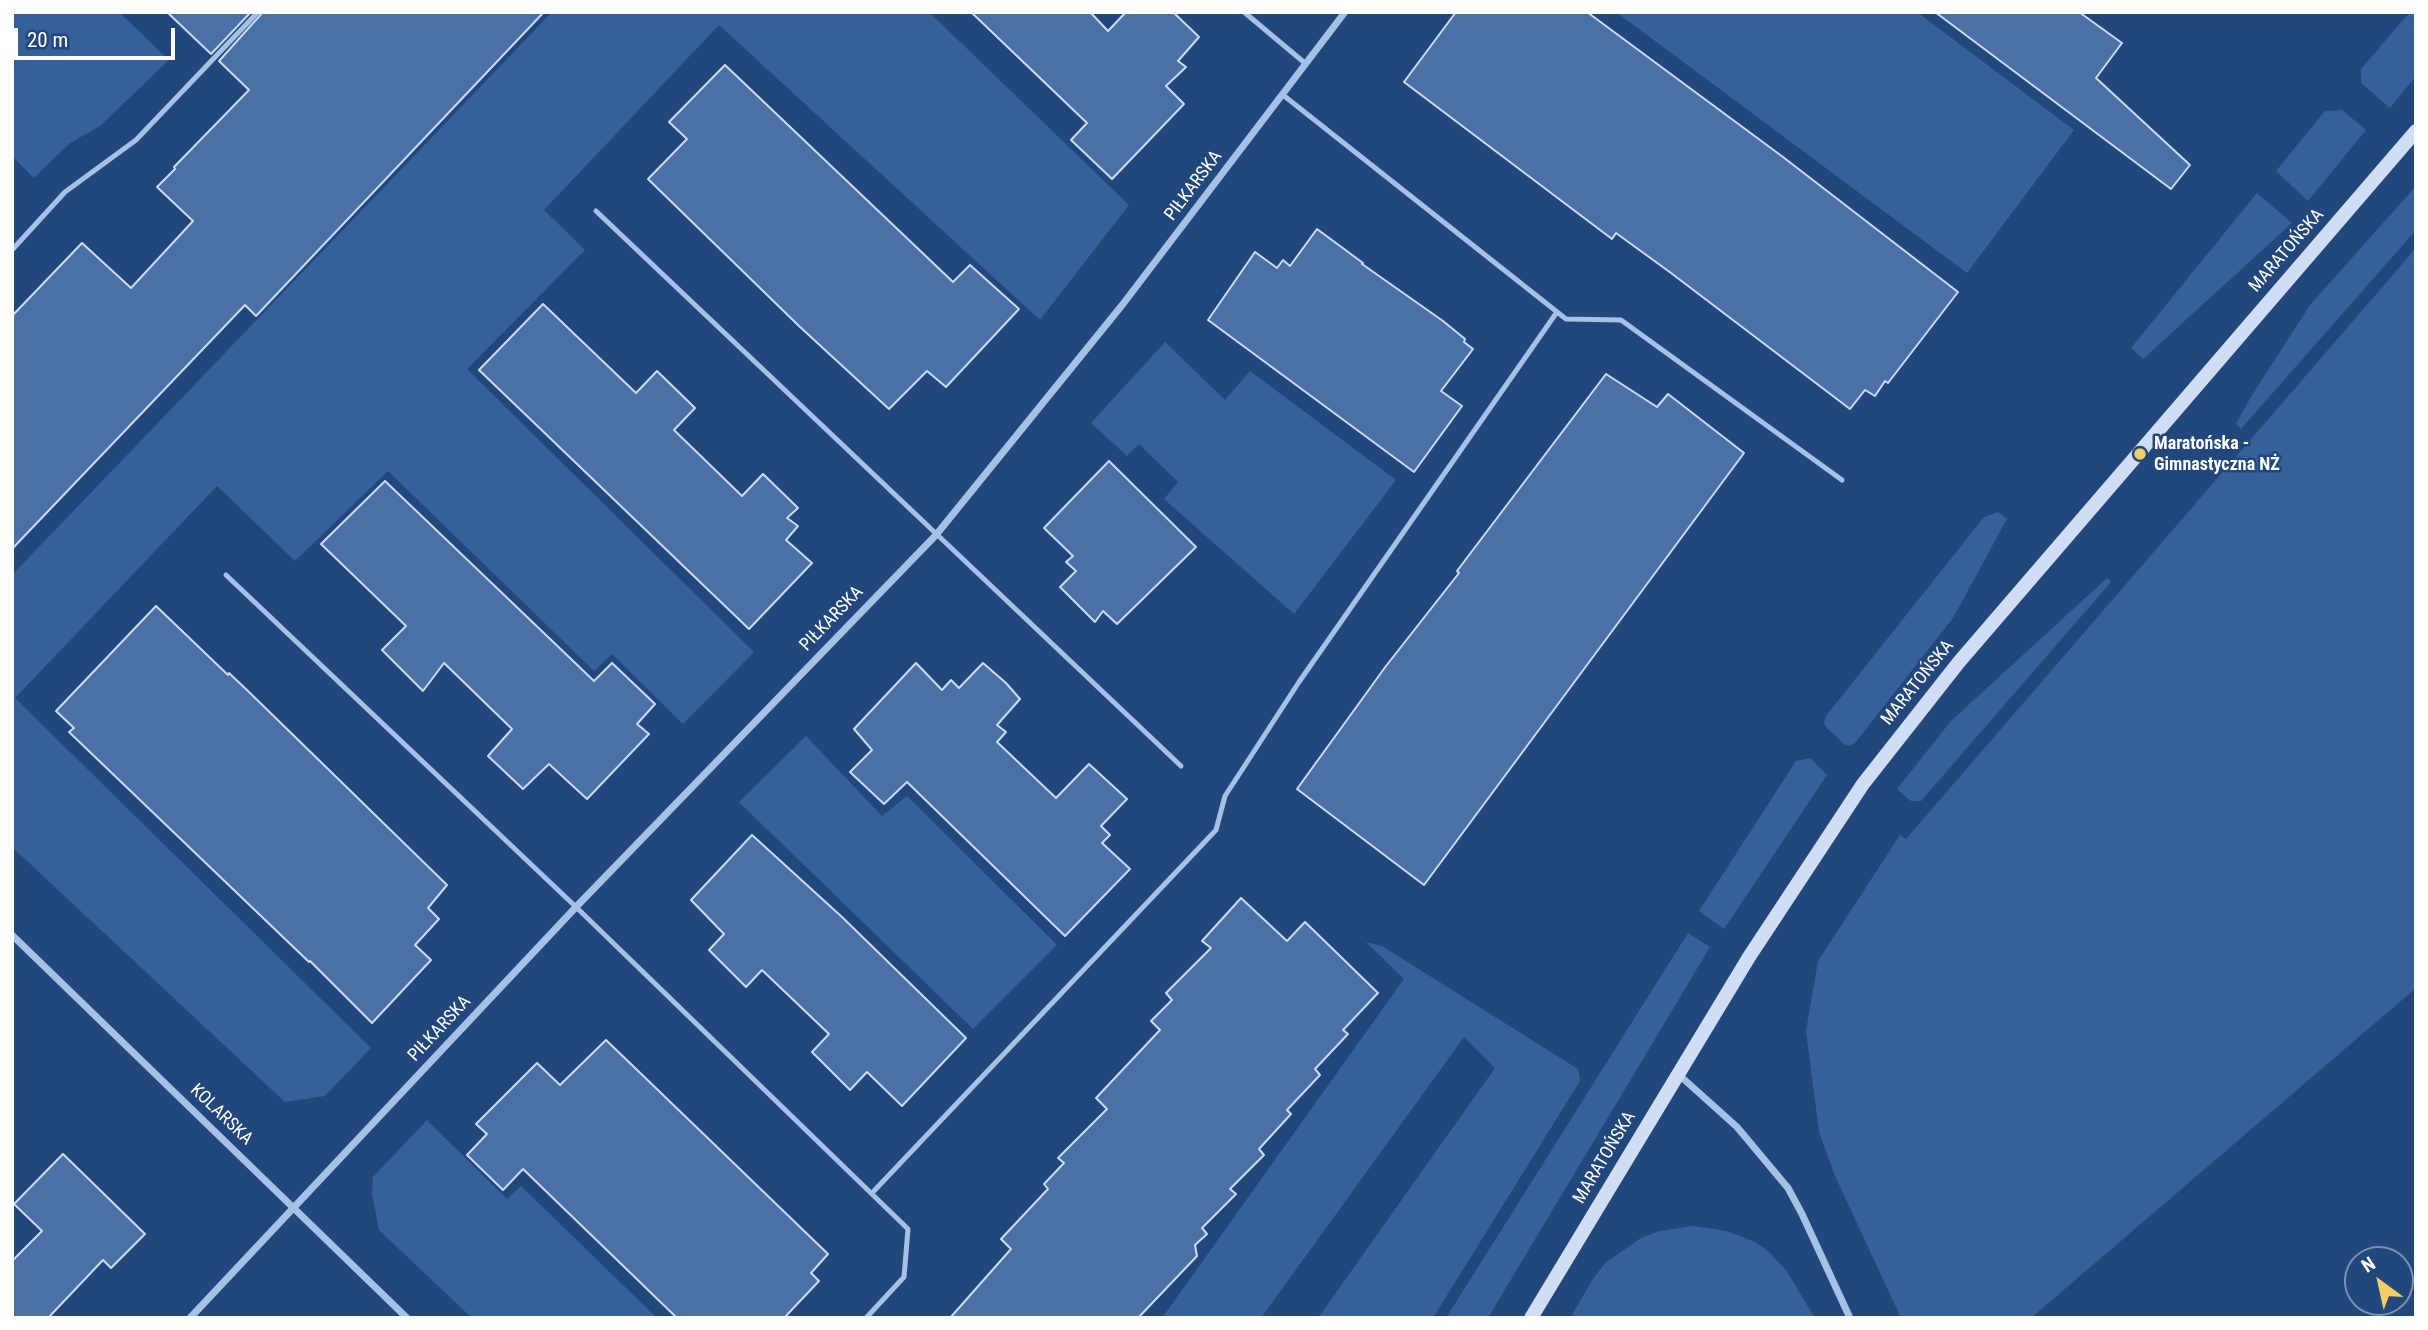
<!DOCTYPE html>
<html>
<head>
<meta charset="utf-8">
<style>
  body { margin:0 }
  #map { position:relative; width:2428px; height:1330px; overflow:hidden; background:#22477d; font-family:"Roboto Condensed",sans-serif }
  canvas { display:block }
  .frame { position:absolute; inset:0; border:14px solid #fff; pointer-events:none }
  .north { position:absolute; left:2344px; top:1246px; width:70px; height:70px; box-sizing:border-box; background:#22477d; border:2px solid #7a91b1; border-radius:50%; rotate:327deg; font-size:19px; font-weight:700; line-height:28px; text-align:center; color:#fff }
  .north::after { content:''; display:block; margin:auto; width:24px; height:32px; background:#f2ce67; clip-path:polygon(50% 0,100% 100%,50% 72%,0 100%) }
  .scale { position:absolute; left:14px; top:28px; width:161px; height:32px; box-sizing:border-box; border:4px solid #fff; border-top:0; padding-left:9px; font-size:21px; line-height:24px; white-space:nowrap; color:#fff; -webkit-text-stroke:5px #22477d; paint-order:stroke }
</style>
</head>
<body>
<div id="map">
<canvas width="2428" height="1330"></canvas>
<div class="frame"></div>
<div class="north">N</div>
<div class="scale">20 m</div>
</div>
<script>
const ctx = document.querySelector('canvas').getContext('2d');
ctx.lineJoin = 'round';
function fillPath(path, color) { ctx.fillStyle = color; ctx.fill(path, 'evenodd'); }
const shape = rows => new Path2D(rows.map(r => 'M' + r).join(''));
function stroke(path, color, width, dash) { ctx.strokeStyle = color; ctx.lineWidth = width; ctx.lineCap = dash ? 'butt' : 'round'; ctx.setLineDash(dash || []); ctx.stroke(path); }
function label(font, color, halo, rows, align = 'center') {
  ctx.font = font + ' "Roboto Condensed",sans-serif'; ctx.lineWidth = 5; ctx.setLineDash([]); ctx.textBaseline = 'middle'; ctx.strokeStyle = halo; ctx.fillStyle = color; for (const [text, x, y, turn = 0] of rows) {
    ctx.save(); ctx.translate(x, y); ctx.rotate((+turn || 0) * Math.PI / 180); ctx.textAlign = isNaN(turn) ? turn : align; if (halo) ctx.strokeText(text, 0, 0); ctx.fillText(text, 0, 0); ctx.restore();
  }
}
fillPath(shape([
  [12,12,119,12,169,60,100,126,70,143,34,178,12,156],
  [552,12,929,12,1129,205,1040,320,719,25,544,210,585,250,467,369,754,652,683,724,612,654,594,671,388,471,295,561,217,486,15,698,371,1048,325,1096,285,1102,12,847,12,575],
  [1616,12,1917,12,2074,130,1967,273],
  [2410,12,2416,12,2416,76,2390,108,2361,83,2361,69],
  [2342,110,2366,130,2308,201,2276,171,2325,111],
  [2416,186,2416,230,2241,429,2236,424,2252,395,2310,305],
  [2257,193,2292,223,2143,359,2131,348],
  [2416,248,2416,988,2031,1318,1901,1318,1835,1176,1819,1132,1806,1031,1818,961,1900,835,1906,839],
  [1165,342,1225,400,1250,371,1396,480,1294,614,1164,499,1178,482,1139,444,1127,456,1091,423],
  [1998,512,2007,519,1953,618,1855,743,1849,746,1844,744,1827,728,1824,723,1826,716,1984,517],
  [2107,578,2111,582,1921,801,1911,801,1897,789,1951,721],
  [806,736,882,816,907,796,1057,945,973,1029,739,802],
  [1810,758,1827,775,1724,929,1699,911,1796,761],
  [1688,933,1710,947,1488,1318,1446,1318],
  [1366,942,1382,946,1578,1069,1580,1081,1433,1318,1318,1318,1495,1068,1464,1037,1261,1318,1162,1318,1404,979],
  [427,1120,507,1199,521,1186,657,1318,472,1318,379,1230,372,1194,373,1177],
  [1693,1226,1727,1231,1755,1242,1767,1250,1786,1270,1815,1318,1570,1318,1593,1279,1605,1263,1641,1238,1659,1231]
]), '#35609a');
const building = shape([
  [167,12,251,12,211,54,167,12],
  [263,12,544,12,256,316,245,305,12,549,12,316,82,243,131,288,193,221,157,187,175,169,174,167,249,90,219,61,263,12],
  [971,12,1090,12,1108,31,1126,12,1173,12,1199,37,1178,61,1186,67,1166,86,1184,104,1112,179,1071,140,1087,123,971,12],
  [1456,12,1587,12,1783,157,1958,292,1888,383,1885,381,1875,396,1865,390,1850,409,1671,273,1616,233,1612,239,1404,82,1456,12],
  [1935,12,2079,12,2122,43,2096,78,2190,165,2171,189,1935,12],
  [725,65,953,282,970,265,1019,309,946,387,927,371,889,409,799,326,648,179,687,139,669,122,725,65],
  [1317,229,1363,263,1362,264,1443,321,1465,339,1464,342,1473,349,1441,391,1462,406,1414,472,1208,320,1255,252,1277,268,1283,260,1290,266,1317,229],
  [543,304,636,393,657,371,695,408,674,430,742,496,763,474,798,508,787,518,798,526,786,540,812,563,749,629,479,370,543,304],
  [1606,374,1657,407,1668,394,1744,453,1424,885,1297,789,1386,666,1459,573,1457,571,1606,374],
  [1109,461,1196,547,1117,624,1103,611,1095,622,1060,587,1076,571,1066,562,1073,556,1044,528,1109,461],
  [385,481,594,681,612,663,655,704,637,724,649,734,587,799,549,764,523,789,488,756,512,729,444,663,423,691,382,650,406,626,321,544,385,481],
  [156,606,228,675,229,673,249,692,447,885,428,908,439,919,415,945,431,960,372,1023,310,961,309,962,69,732,74,728,56,711,156,606],
  [916,663,942,690,951,680,959,688,983,663,1006,683,1020,699,997,725,1006,732,997,742,1056,798,1089,764,1127,799,1101,826,1110,835,1102,843,1130,869,1065,936,907,782,884,804,850,772,872,750,854,729,916,663],
  [752,835,842,917,966,1038,902,1106,867,1072,850,1090,812,1052,829,1034,762,970,746,987,709,950,724,934,691,900,752,835],
  [1241,898,1287,941,1305,922,1378,993,1343,1030,1348,1034,1315,1069,1320,1075,1287,1110,1291,1114,1259,1149,1264,1155,1230,1189,1236,1194,1202,1228,1207,1234,1195,1245,1197,1256,1138,1318,950,1318,1011,1249,1001,1239,1048,1189,1044,1184,1064,1163,1058,1158,1107,1109,1096,1098,1160,1030,1151,1021,1172,1000,1166,993,1211,948,1202,941,1241,898],
  [606,1040,828,1254,811,1273,819,1281,784,1318,677,1318,523,1169,503,1190,467,1155,487,1134,476,1124,537,1063,560,1085,606,1040],
  [63,1154,145,1234,111,1268,103,1260,48,1318,12,1318,12,1261,42,1231,14,1204,63,1154]
]);
fillPath(building, '#4a70a6');
stroke(building, '#c9dbf5', 2);
stroke(shape([
  [1244,12,1306,64],
  [1283,95,1566,319,1621,320,1842,480],
  [596,211,1181,766],
  [12,250,65,192,136,140,258,12],
  [226,575,576,907,908,1229,904,1277,866,1318],
  [872,1193,1216,830,1225,796,1299,682,1557,312]
]), '#a5c1e6', 5);
stroke(shape([
  [12,935,407,1318],
  [1678,1074,1737,1127,1788,1188,1802,1214,1850,1318],
  [190,1318,576,907,936,535,1123,304,1345,12]
]), '#a5c1e6', 7);
stroke(shape([
  [1531,1318,1749,957,1863,784,1959,662,2416,131]
]), '#cfdef5', 14);
for (const [x, y, r, color] of [
  [2140,454,7,"#f2ce67"]
]) { const dot = new Path2D(); dot.arc(x, y, r, 0, 2 * Math.PI); ctx.fillStyle = color; ctx.fill(dot); stroke(dot, '#22477d', 2.5); }
label('18px', '#fff', '#22477d', [
  ["PIŁKARSKA",1194,186,-53],
  ["MARATOŃSKA",2287,251,-49],
  ["PIŁKARSKA",832,619,-46],
  ["MARATOŃSKA",1918,683,-51],
  ["PIŁKARSKA",440,1029,-47],
  ["KOLARSKA",221,1115,44],
  ["MARATOŃSKA",1605,1158,-59]
]);
label('bold 18px', '#fff', '#22477d', [
  ["Maratońska -",2154,444],
  ["Gimnastyczna NŻ",2154,465]
], 'left');
</script>
</body>
</html>
